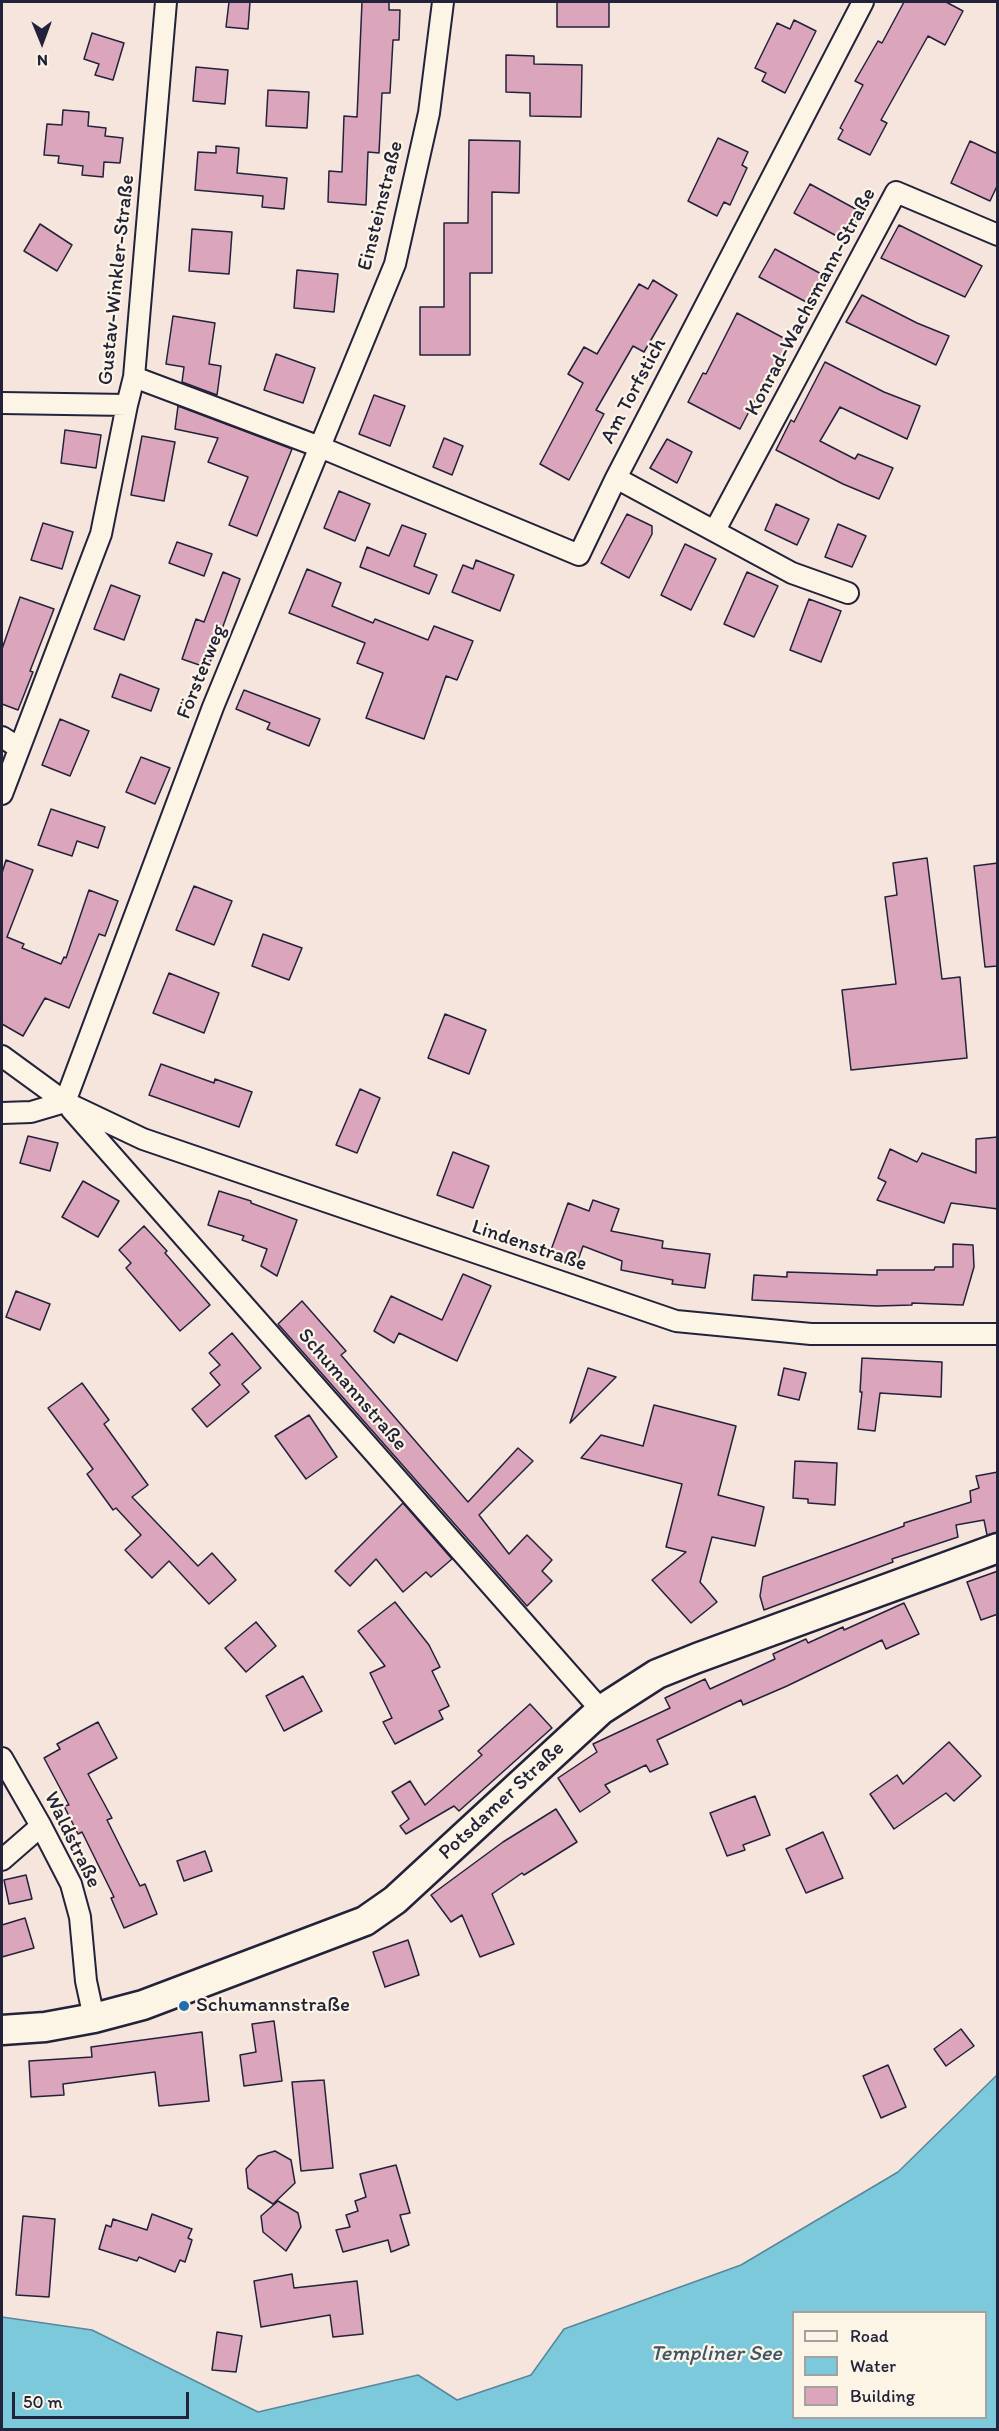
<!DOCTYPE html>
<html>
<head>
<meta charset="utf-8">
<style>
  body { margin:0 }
  #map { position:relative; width:999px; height:2431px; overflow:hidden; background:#f5e5dd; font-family:Itim,sans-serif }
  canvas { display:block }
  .frame { position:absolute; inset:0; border:3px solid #22223b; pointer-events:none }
  .legend { position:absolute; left:792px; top:2311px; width:195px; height:108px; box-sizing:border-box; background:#fcf5e5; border:2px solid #a5a1a1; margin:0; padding:8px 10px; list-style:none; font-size:18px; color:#22223b }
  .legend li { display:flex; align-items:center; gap:12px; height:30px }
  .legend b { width:30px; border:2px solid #a5a1a1 }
  .north { position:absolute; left:12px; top:12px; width:60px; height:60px; -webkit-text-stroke:4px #fcf5e5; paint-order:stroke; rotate:179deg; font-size:16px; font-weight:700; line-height:24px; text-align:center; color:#22223b }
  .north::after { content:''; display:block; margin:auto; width:21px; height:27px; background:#22223b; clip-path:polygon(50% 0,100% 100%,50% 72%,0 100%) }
  .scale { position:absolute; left:12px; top:2392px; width:177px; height:27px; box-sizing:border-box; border:3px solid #22223b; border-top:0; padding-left:8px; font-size:18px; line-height:21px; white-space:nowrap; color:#22223b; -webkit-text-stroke:4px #fcf5e5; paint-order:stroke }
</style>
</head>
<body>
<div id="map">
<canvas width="999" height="2431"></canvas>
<div class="frame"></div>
<ul class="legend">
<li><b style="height:8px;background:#fcf5e5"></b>Road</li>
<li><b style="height:16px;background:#7cc9db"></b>Water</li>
<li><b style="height:16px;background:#dba5bb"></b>Building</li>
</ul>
<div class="north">N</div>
<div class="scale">50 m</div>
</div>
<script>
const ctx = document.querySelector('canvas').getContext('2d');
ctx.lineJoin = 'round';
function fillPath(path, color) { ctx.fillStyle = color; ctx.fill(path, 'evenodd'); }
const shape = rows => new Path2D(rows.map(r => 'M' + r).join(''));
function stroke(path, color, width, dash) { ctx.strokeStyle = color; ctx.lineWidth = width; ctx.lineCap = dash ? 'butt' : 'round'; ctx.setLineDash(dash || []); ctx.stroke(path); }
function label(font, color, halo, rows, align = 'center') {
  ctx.font = font + ' Itim,sans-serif'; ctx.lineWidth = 4.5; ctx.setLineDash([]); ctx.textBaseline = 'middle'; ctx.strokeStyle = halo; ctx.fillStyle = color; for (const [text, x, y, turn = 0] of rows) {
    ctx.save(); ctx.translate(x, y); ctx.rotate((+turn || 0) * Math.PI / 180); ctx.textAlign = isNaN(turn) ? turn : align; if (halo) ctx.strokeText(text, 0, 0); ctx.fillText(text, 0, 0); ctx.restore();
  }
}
const water = shape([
  [997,2075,997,2429,2,2429,2,2317,92,2330,258,2412,418,2375,457,2400,531,2375,564,2329,741,2265,898,2172,997,2075],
  [794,2312,986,2312,986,2418,794,2418,794,2312]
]);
fillPath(water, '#7cc9db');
stroke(water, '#58869b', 1.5);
const building = shape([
  [229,2,250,2,248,29,226,27,229,2],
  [362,2,389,2,389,10,400,10,399,40,393,40,390,93,382,93,379,153,368,152,366,205,328,202,329,171,342,172,344,116,357,117,362,2],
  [557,2,609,2,609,27,557,27,557,2],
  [904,2,946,2,963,11,945,45,928,36,881,120,887,123,870,155,838,139,843,130,840,128,863,85,855,81,878,41,882,43,904,2],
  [794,20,816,31,785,93,762,81,766,73,755,68,777,23,790,29,794,20],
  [92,33,124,43,113,80,95,75,99,64,84,59,92,33],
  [506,55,534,56,534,64,582,65,581,117,530,116,530,93,506,92,506,55],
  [196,67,228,70,225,104,193,101,196,67],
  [268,90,309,92,307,128,266,126,268,90],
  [63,110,89,112,88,126,106,128,105,136,123,138,120,163,104,162,103,177,82,175,83,166,58,163,59,156,44,155,47,124,62,125,63,110],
  [718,138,748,152,742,165,747,168,730,205,724,202,717,216,688,201,718,138],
  [469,140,520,141,519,193,492,192,492,273,470,273,470,355,420,355,420,307,444,307,444,223,468,223,469,140],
  [970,141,998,154,998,184,990,201,951,183,970,141],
  [216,146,239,148,237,173,287,178,284,209,262,207,263,196,195,190,198,152,216,153,216,146],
  [810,184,861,212,846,241,794,213,810,184],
  [40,224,72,245,57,271,24,251,40,224],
  [899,225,982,266,965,297,881,258,899,225],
  [192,229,232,232,229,274,189,271,192,229],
  [775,249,827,277,810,304,759,277,775,249],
  [297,270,338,274,334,312,294,308,297,270],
  [653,280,677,295,644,352,633,346,596,410,604,414,569,480,540,464,583,383,568,374,584,347,597,354,639,284,648,289,653,280],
  [862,295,917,323,949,336,936,365,846,322,862,295],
  [737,313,791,342,775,371,771,369,740,429,688,402,703,373,706,374,737,313],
  [173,316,215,323,209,364,221,366,217,395,182,382,184,367,166,364,173,316],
  [276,354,315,368,303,403,264,390,276,354],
  [825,362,884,392,920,406,907,439,840,407,820,441,855,459,858,454,893,468,879,499,843,484,776,450,791,420,794,422,825,362],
  [374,395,405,406,390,446,359,434,374,395],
  [178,406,292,449,257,536,229,525,248,477,208,462,218,438,175,429,178,406],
  [65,430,101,435,96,468,61,463,65,430],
  [142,436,175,442,164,501,131,495,142,436],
  [444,438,463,446,452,475,433,467,444,438],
  [667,439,692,452,677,483,650,468,667,439],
  [339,491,370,504,355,541,324,528,339,491],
  [776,504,809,519,797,545,765,530,776,504],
  [627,514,652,526,652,534,629,578,601,563,627,514],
  [43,523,73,532,62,569,31,560,43,523],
  [838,524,866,536,852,567,825,557,838,524],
  [402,525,426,534,414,566,437,575,429,594,360,567,367,547,389,556,402,525],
  [177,542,212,554,204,576,169,563,177,542],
  [685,544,716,559,691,610,661,595,685,544],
  [476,560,514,575,500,611,452,592,463,565,473,569,476,560],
  [307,569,341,583,332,606,373,623,375,619,428,640,434,626,473,641,457,680,446,676,424,739,366,718,383,673,357,663,365,643,289,613,307,569],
  [223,572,240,579,208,668,182,659,196,619,204,622,223,572],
  [747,572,778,586,754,637,724,624,747,572],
  [111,585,140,596,124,640,94,629,111,585],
  [20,597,54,609,30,671,33,672,18,710,2,704,2,649,20,597],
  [809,599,841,611,821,662,790,650,809,599],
  [120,674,159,689,151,711,112,697,120,674],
  [244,690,320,719,309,746,267,729,270,723,236,709,244,690],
  [60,719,89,731,70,776,42,765,60,719],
  [141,757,170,768,155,804,126,792,141,757],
  [51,809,105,827,98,848,77,841,72,856,38,845,51,809],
  [927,858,942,979,960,977,967,1058,851,1070,842,990,896,984,885,897,897,895,893,863,927,858],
  [6,860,33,870,7,937,24,944,22,948,61,964,64,957,66,958,89,890,118,901,105,936,99,934,69,1008,45,998,23,1036,2,1024,2,873,6,860],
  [998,863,998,966,985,967,974,866,998,863],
  [194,886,232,901,214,945,176,930,194,886],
  [263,934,302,948,289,980,252,966,263,934],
  [169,973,219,993,204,1033,153,1013,169,973],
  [445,1014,486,1030,469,1074,428,1058,445,1014],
  [161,1064,214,1083,215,1079,252,1092,239,1127,149,1095,161,1064],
  [360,1089,380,1098,357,1153,336,1145,360,1089],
  [28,1136,58,1143,50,1171,20,1163,28,1136],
  [998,1137,998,1209,951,1203,944,1223,877,1200,886,1182,878,1178,890,1149,917,1162,922,1153,976,1173,976,1139,998,1137],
  [453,1152,489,1166,473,1208,437,1195,453,1152],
  [83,1181,119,1201,98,1237,62,1217,83,1181],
  [219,1191,251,1201,251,1203,297,1220,277,1276,261,1266,267,1249,242,1240,244,1236,208,1225,219,1191],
  [593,1200,619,1209,611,1231,663,1241,662,1248,710,1254,705,1288,672,1284,673,1280,621,1270,622,1261,583,1246,578,1260,551,1250,568,1203,589,1211,593,1200],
  [144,1226,167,1251,165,1253,210,1305,180,1331,126,1268,131,1263,119,1250,144,1226],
  [953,1244,973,1245,974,1267,963,1305,912,1303,912,1305,877,1306,752,1300,754,1275,787,1277,787,1272,877,1275,877,1270,934,1270,935,1267,953,1267,953,1244],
  [463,1274,491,1286,457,1361,399,1333,394,1343,374,1331,391,1296,442,1320,463,1274],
  [16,1291,50,1304,40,1330,6,1317,16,1291],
  [302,1301,346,1351,341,1355,468,1502,518,1448,533,1461,479,1515,509,1554,527,1535,552,1560,542,1571,552,1581,527,1606,278,1324,302,1301],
  [232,1333,261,1368,242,1384,249,1392,207,1427,192,1409,220,1385,210,1373,220,1365,209,1353,232,1333],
  [862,1358,942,1362,941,1397,880,1393,875,1431,858,1429,862,1392,860,1392,862,1358],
  [588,1368,616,1377,570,1423,588,1368],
  [784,1368,806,1373,799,1400,778,1395,784,1368],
  [82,1383,109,1420,104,1424,148,1485,132,1497,198,1566,212,1553,236,1580,209,1604,169,1561,152,1578,125,1550,141,1535,116,1508,113,1510,87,1474,93,1469,48,1408,82,1383],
  [654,1405,736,1426,718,1495,764,1507,755,1546,712,1537,700,1582,717,1602,691,1623,652,1580,686,1552,666,1547,682,1484,581,1458,601,1435,643,1446,654,1405],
  [309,1415,337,1457,306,1479,275,1436,309,1415],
  [795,1461,837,1463,835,1505,808,1503,808,1499,793,1498,795,1461],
  [998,1472,998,1532,987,1535,984,1520,956,1525,958,1537,892,1559,893,1562,764,1610,760,1596,763,1577,904,1526,904,1523,971,1502,970,1491,979,1488,976,1476,998,1472],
  [403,1503,452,1559,431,1577,426,1572,403,1592,376,1559,350,1586,335,1571,403,1503],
  [998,1571,998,1614,981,1620,967,1582,998,1571],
  [395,1602,429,1645,440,1667,432,1671,449,1706,439,1711,443,1719,395,1744,383,1722,392,1718,370,1673,385,1666,358,1631,395,1602],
  [904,1603,919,1634,886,1649,882,1640,787,1686,743,1705,741,1700,657,1740,668,1764,650,1772,646,1765,605,1785,610,1792,580,1812,558,1778,597,1752,593,1744,670,1708,665,1698,705,1679,710,1689,775,1659,773,1654,806,1639,808,1643,843,1627,844,1630,904,1603],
  [256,1622,276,1646,246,1672,225,1648,256,1622],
  [303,1676,322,1711,284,1731,266,1696,303,1676],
  [530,1704,552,1728,459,1811,454,1806,406,1834,400,1826,409,1819,392,1792,410,1781,425,1805,482,1755,478,1751,530,1704],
  [98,1722,117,1758,88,1774,112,1818,107,1820,140,1886,145,1884,157,1914,124,1928,111,1898,114,1897,82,1832,78,1834,64,1806,69,1805,44,1758,60,1749,57,1744,98,1722],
  [949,1742,981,1776,954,1801,946,1793,894,1829,870,1794,897,1775,903,1784,949,1742],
  [755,1796,770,1835,743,1845,745,1850,727,1856,710,1813,755,1796],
  [556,1809,577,1842,524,1875,522,1873,492,1894,514,1944,480,1957,462,1915,451,1922,431,1895,503,1842,556,1809],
  [823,1832,843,1878,806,1893,786,1849,823,1832],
  [205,1851,212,1871,184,1881,177,1861,205,1851],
  [26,1875,32,1899,9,1904,4,1880,26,1875],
  [25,1918,34,1948,2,1957,2,1925,25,1918],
  [408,1940,419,1975,385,1987,373,1952,408,1940],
  [274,2021,282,2081,244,2086,240,2055,256,2052,252,2024,274,2021],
  [961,2029,974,2046,946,2066,934,2049,961,2029],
  [202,2032,209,2101,159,2106,155,2072,63,2084,64,2095,31,2097,29,2061,92,2057,91,2047,202,2032],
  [888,2065,906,2107,881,2118,863,2076,888,2065],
  [324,2080,333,2168,301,2171,292,2082,324,2080],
  [275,2151,291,2160,295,2183,273,2204,248,2188,246,2169,258,2156,275,2151],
  [396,2165,410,2213,400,2215,409,2245,391,2252,388,2240,343,2252,336,2230,350,2227,346,2215,358,2211,355,2201,366,2197,360,2174,396,2165],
  [278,2201,298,2213,301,2227,286,2251,263,2232,261,2216,278,2201],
  [152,2214,192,2229,188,2238,192,2240,185,2262,180,2260,175,2272,139,2257,137,2261,99,2249,106,2225,111,2227,113,2219,147,2230,152,2214],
  [23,2216,55,2219,49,2297,16,2295,23,2216],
  [292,2274,294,2288,357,2281,363,2334,333,2337,330,2315,261,2327,254,2281,292,2274],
  [217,2332,242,2336,236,2372,212,2370,217,2332]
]);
fillPath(building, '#dba5bb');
stroke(building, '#22223b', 1.5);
const street = shape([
  [134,377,320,447,579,555,616,478,863,2],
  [2,403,127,405],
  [616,478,792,573,848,593],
  [715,530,896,192,998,235],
  [2,737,19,748],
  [2,794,101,534,127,405,134,377,166,2],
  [2,1056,65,1102,143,1139,676,1321,811,1334,998,1334],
  [65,1102,213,707,395,264,429,113,443,2],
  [71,1109,601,1710],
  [2,1113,31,1112,65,1102],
  [2,1758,41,1826,71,1884,80,1917,86,1981,94,2018],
  [2,1860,41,1826]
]);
const secondary = shape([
  [2,2030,45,2027,94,2018,143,2005,365,1921,395,1900,601,1710,657,1674,697,1658,998,1548]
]);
stroke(street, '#22223b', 24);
stroke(secondary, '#22223b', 33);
stroke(street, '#fcf5e5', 20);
stroke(secondary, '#fcf5e5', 28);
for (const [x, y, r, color] of [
  [184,2006,6,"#1f6fb2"]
]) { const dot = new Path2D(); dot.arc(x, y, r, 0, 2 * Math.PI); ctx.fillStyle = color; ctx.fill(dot); stroke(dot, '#fcf5e5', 2); }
label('21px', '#22223b', '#fcf5e5', [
  ["Einsteinstraße",381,206,-76],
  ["Gustav-Winkler-Straße",117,280,-84],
  ["Konrad-Wachsmann-Straße",811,302,-62],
  ["Am Torfstich",634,391,-62],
  ["Försterweg",202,672,-68],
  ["Lindenstraße",529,1246,19],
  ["Schumannstraße",352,1390,49],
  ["Potsdamer Straße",502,1801,-43],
  ["Waldstraße",72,1840,64]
]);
label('21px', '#22223b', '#fcf5e5', [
  ["Schumannstraße",196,2006]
], 'left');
label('italic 22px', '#3d546b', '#fcf5e5', [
  ["Templiner See",716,2354]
]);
</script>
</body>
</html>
